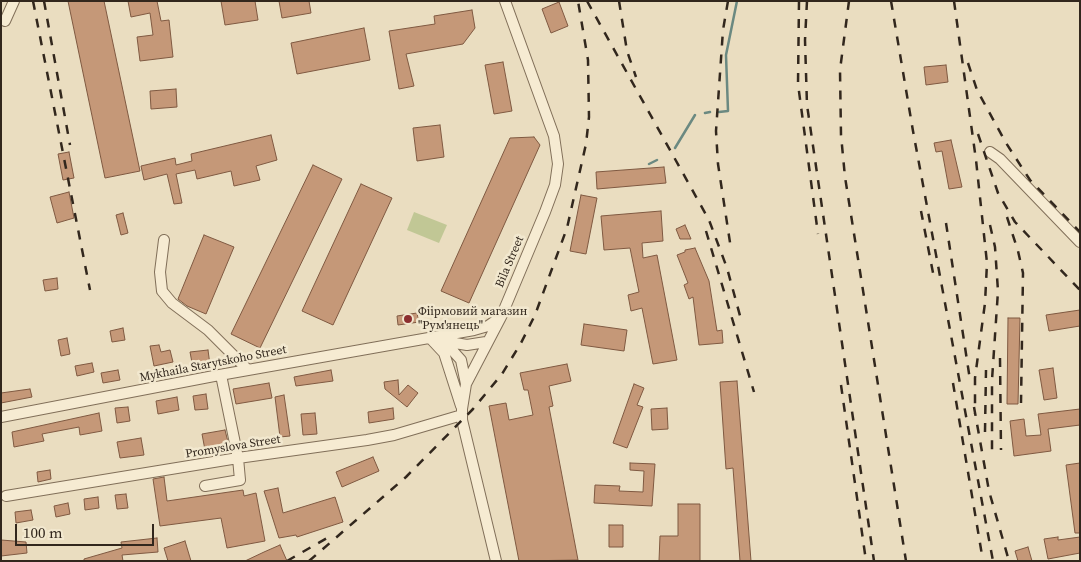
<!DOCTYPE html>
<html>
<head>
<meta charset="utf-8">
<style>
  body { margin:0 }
  #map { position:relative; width:1081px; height:562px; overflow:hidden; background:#eaddc0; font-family:"Source Serif 4",serif }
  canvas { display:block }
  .frame { position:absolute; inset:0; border:2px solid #32271d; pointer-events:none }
  .scale { position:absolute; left:15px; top:524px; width:139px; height:22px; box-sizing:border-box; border:2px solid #32271d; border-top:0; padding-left:6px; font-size:15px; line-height:18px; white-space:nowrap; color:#32271d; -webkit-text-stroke:4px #f2e8cf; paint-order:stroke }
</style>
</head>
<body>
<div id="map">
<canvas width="1081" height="562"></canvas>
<div class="frame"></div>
<div class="scale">100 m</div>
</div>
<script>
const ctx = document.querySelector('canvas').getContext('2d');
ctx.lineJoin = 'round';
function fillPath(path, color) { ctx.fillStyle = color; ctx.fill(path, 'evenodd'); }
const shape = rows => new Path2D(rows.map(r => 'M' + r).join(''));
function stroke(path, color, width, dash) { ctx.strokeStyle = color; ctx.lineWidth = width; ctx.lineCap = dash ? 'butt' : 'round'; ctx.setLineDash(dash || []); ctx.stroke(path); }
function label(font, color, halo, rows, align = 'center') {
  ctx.font = font + ' "Source Serif 4",serif'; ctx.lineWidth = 5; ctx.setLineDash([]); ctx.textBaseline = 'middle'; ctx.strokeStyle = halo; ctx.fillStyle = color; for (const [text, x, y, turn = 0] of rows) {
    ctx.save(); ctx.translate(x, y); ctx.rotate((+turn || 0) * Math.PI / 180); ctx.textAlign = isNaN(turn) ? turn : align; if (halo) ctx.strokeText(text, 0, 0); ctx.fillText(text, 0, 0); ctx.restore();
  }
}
fillPath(shape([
  [414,212,447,225,439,243,407,230]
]), '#c1c795');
stroke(shape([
  [719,112,728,111,726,55,737,1],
  [705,113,710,112],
  [675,148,695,115],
  [649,164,657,160]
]), '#6b8981', 2.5);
const building = shape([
  [68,1,104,1,140,171,105,178,68,1],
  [128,1,157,1,161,21,169,20,173,57,140,61,137,37,153,35,150,13,131,17,128,1],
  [221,1,255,1,258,20,225,25,221,1],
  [279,1,309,1,311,13,282,18,279,1],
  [559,2,568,26,551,33,542,9,559,2],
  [472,10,475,28,463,44,406,54,414,86,399,89,389,31,435,24,434,16,472,10],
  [364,28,370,60,297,74,291,43,364,28],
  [503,62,512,111,494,114,485,65,503,62],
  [946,65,948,82,926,85,924,67,946,65],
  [176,89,177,107,151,109,150,91,176,89],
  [440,125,444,157,417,161,413,128,440,125],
  [271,135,277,160,256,166,260,180,234,186,231,171,197,179,195,170,176,174,182,203,174,204,167,174,144,180,141,166,175,158,176,165,192,161,191,154,271,135],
  [534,137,540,145,469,303,441,291,510,138,534,137],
  [951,140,962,187,949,189,942,151,936,152,934,143,951,140],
  [69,152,74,178,63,180,58,154,69,152],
  [313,165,342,179,260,348,231,334,313,165],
  [664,167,666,183,597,189,596,172,664,167],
  [361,184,392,198,333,325,302,311,361,184],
  [69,192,74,218,57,223,50,197,69,192],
  [581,195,597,198,586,254,570,251,581,195],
  [661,211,663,241,642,243,643,258,657,255,677,360,653,364,642,308,631,311,628,295,639,292,630,248,604,250,601,216,661,211],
  [123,213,128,233,121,235,116,215,123,213],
  [685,225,691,239,680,239,676,229,685,225],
  [204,235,234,247,206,314,187,306,178,299,204,235],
  [695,248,709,281,717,331,722,330,723,343,699,345,693,297,689,299,684,285,688,283,677,255,685,252,685,250,695,248],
  [57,278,58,289,45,291,43,280,57,278],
  [1080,310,1080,326,1049,331,1046,315,1080,310],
  [417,313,419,322,398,325,397,316,417,313],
  [1008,318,1020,318,1018,404,1007,404,1008,318],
  [584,324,627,330,624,351,581,345,584,324],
  [123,328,125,340,112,342,110,331,123,328],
  [67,338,70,354,61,356,58,340,67,338],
  [159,345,161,352,170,350,173,362,154,366,150,346,159,345],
  [208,350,210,365,193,368,190,352,208,350],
  [92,363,94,372,77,376,75,366,92,363],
  [567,364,571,381,549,386,553,406,549,407,578,560,519,561,489,406,506,403,509,420,533,415,528,390,524,390,520,373,567,364],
  [1053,368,1057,398,1044,400,1039,370,1053,368],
  [118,370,120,380,103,383,101,373,118,370],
  [331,370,333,381,296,386,294,377,331,370],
  [398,380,399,395,408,385,418,393,407,407,385,389,384,382,398,380],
  [737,381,751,561,740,561,733,468,726,469,720,382,737,381],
  [269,383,272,398,236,404,233,389,269,383],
  [634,384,644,388,637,405,643,407,627,448,613,443,634,384],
  [30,389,32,397,1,403,1,393,30,389],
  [206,394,208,409,195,410,193,396,206,394],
  [284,395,290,436,280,437,275,397,284,395],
  [177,397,179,410,158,414,156,401,177,397],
  [128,407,130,421,117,423,115,408,128,407],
  [393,408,394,419,369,423,368,412,393,408],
  [667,408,668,429,652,430,651,409,667,408],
  [1080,409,1080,425,1048,429,1051,451,1014,456,1010,421,1024,419,1026,436,1041,435,1038,414,1080,409],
  [99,413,102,431,80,435,79,427,42,434,44,441,14,447,12,432,99,413],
  [315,413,317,434,303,435,301,414,315,413],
  [225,430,229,446,205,450,202,434,225,430],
  [141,438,144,455,120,458,117,442,141,438],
  [373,457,379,471,342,487,336,472,373,457],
  [630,463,655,464,652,506,594,503,595,485,620,486,619,491,643,492,644,471,630,470,630,463],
  [1080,463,1080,533,1075,533,1066,465,1080,463],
  [50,470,51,479,38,482,37,472,50,470],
  [164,477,167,501,243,490,244,496,256,493,265,541,227,548,221,518,160,526,153,479,164,477],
  [278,488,283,513,335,497,343,522,297,537,296,535,279,538,264,491,278,488],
  [126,494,128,508,117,509,115,495,126,494],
  [98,497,99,508,85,510,84,499,98,497],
  [68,503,70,514,56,517,54,506,68,503],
  [678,504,700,504,700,561,659,561,660,536,678,536,678,504],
  [31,510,33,520,16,523,15,512,31,510],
  [609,525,623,525,623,547,609,547,609,525],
  [1058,537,1058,540,1080,537,1080,553,1048,559,1044,539,1058,537],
  [157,538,158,552,122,555,123,561,84,561,84,559,122,548,121,542,157,538],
  [1,540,26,542,27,553,1,556,1,540],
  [185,541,191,561,168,561,164,548,185,541],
  [280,545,287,561,245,561,264,552,280,545],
  [1028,547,1032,561,1018,561,1015,551,1028,547]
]);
fillPath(building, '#c59878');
stroke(building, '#7f5941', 1);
const minor = shape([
  [5,21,14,1],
  [990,152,1000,159,1080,242],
  [164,240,160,272,162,291,172,303,208,330,248,370],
  [430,338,444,353,461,406],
  [443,341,467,345,486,342],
  [438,342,452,350,461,360,466,384],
  [1,417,214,376,474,330,488,326,498,319],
  [205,486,240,480,238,458,221,375],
  [6,496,238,458,367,440,394,435,462,415],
  [496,561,462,420,462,409,466,384,501,317,545,212,555,185,558,164,554,136,505,1]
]);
stroke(minor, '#816f59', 12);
stroke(minor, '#f6ebd2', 10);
stroke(shape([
  [33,1,90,290],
  [44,1,70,145],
  [587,1,709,220,727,268,742,323],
  [619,1,627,51,636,77],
  [728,1,723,30,716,131,718,164,731,249],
  [799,1,798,84,818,234],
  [807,1,805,40,807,105,874,561],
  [849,1,840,70,841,135,845,177,906,561],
  [891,1,913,131,993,561],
  [954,1,976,160,987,263,985,303,975,378,975,414],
  [968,63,977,90,1006,143,1030,180,1080,232],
  [978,134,998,193,1015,222,1080,290],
  [921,211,934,278],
  [1007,217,1018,251,1023,273,1021,403],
  [946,223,970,380],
  [990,225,995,247,998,291,992,380,992,454],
  [706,231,754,392],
  [1000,358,1001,450],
  [953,383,983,561],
  [841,385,866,561],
  [974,407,989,491,1009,561],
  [985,432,986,370],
  [287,561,327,538],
  [309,561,406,477,473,409,502,374,521,343,535,315,567,228,586,144,589,117,588,60,578,1]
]), '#32271d', 2.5, [9, 9]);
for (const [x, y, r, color] of [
  [408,319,5,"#8c2e2f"]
]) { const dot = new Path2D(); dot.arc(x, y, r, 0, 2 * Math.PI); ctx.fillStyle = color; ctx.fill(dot); stroke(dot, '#f2e8cf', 2); }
label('12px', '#32271d', '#f2e8cf', [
  ["Bila Street",510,262,-67],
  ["Mykhaila Starytskoho Street",213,364,-11],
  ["Promyslova Street",233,447,-9]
]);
label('12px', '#32271d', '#f2e8cf', [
  ["Фіірмовий магазин",418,312],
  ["\"Рум'янець\"",418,326]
], 'left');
</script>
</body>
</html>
